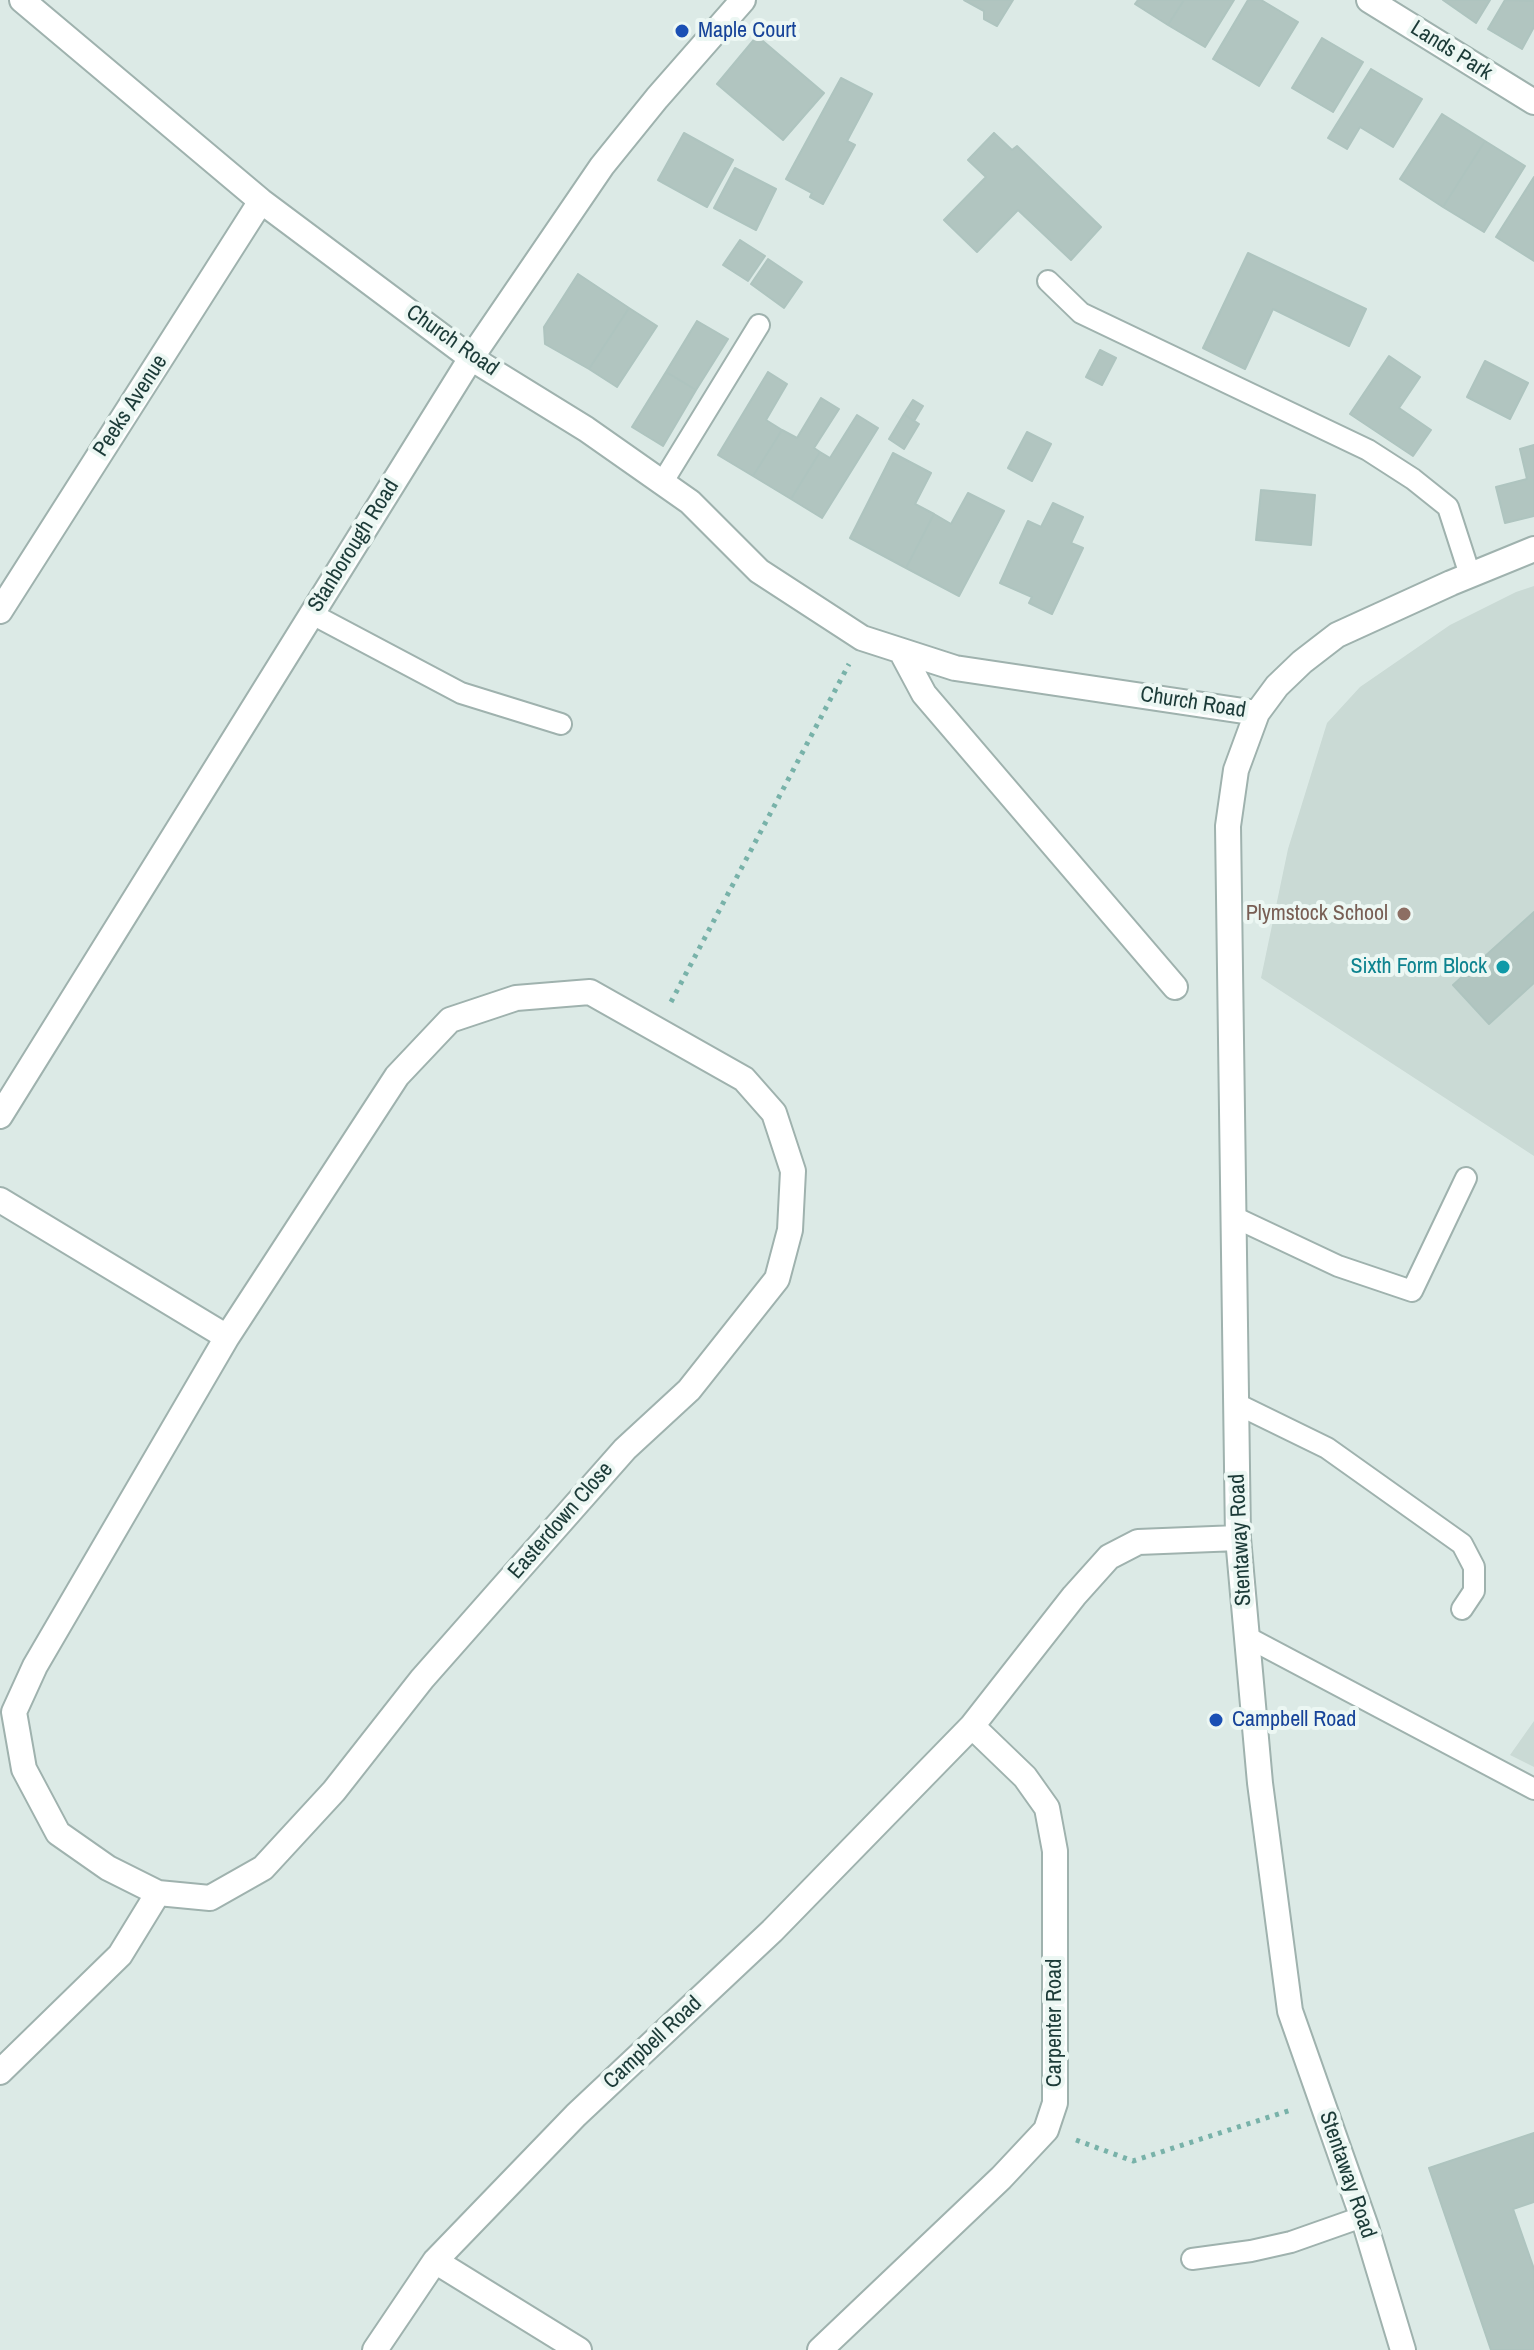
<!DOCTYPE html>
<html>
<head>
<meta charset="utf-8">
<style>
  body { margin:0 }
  canvas { display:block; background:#dceae6 }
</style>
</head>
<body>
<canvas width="1534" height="2350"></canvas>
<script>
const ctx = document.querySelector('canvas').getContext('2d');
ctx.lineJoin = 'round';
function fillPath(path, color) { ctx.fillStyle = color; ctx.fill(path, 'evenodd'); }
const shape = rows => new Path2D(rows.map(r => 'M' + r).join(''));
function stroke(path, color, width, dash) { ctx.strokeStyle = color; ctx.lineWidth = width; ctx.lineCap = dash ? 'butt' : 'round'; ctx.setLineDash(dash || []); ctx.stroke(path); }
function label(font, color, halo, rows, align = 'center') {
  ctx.font = font + ' "Archivo Narrow",sans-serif'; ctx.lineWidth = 8; ctx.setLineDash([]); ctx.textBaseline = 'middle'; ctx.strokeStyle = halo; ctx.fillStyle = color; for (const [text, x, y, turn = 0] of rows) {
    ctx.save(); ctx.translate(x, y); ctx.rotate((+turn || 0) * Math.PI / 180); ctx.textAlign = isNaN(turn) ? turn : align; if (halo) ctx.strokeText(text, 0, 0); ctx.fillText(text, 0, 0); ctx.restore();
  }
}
fillPath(shape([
  [1534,586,1534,1156,1261,978,1288,849,1327,723,1360,687,1450,625,1516,592],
  [1534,1721,1534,1767,1510,1755]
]), '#cadad5');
const building = shape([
  [964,0,1013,0,997,26,984,19,984,11,964,0],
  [1138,0,1184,0,1168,25,1135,4,1138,0],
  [1184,0,1234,0,1205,47,1168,25,1184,0],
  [1248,0,1261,0,1298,22,1259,86,1213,59,1248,0],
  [1443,0,1490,0,1476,23,1443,0],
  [1505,0,1534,1,1534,27,1522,49,1488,29,1505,0],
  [757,36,824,93,783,140,717,84,757,36],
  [1322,38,1363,62,1333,112,1292,88,1322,38],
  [1371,69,1422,99,1393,147,1360,127,1347,149,1328,138,1371,69],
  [841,78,872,94,847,141,855,145,823,204,810,197,812,193,786,179,841,78],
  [1442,114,1485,141,1443,207,1400,179,1442,114],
  [684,133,733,160,707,207,658,180,684,133],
  [994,133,1012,150,1017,146,1101,227,1071,260,1018,210,977,252,944,220,986,177,968,160,994,133],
  [1485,141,1525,166,1484,232,1443,207,1485,141],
  [735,168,776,189,756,230,714,208,735,168],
  [1534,177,1534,261,1496,237,1534,177],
  [740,240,765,256,748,281,723,265,740,240],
  [1248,253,1366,309,1349,346,1273,309,1245,369,1203,348,1248,253],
  [768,259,802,282,784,308,751,284,768,259],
  [578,274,629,308,589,369,545,344,544,327,578,274],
  [629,308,657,326,617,387,589,369,629,308],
  [697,321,728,339,696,390,666,372,697,321],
  [1100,350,1116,358,1102,385,1086,377,1100,350],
  [1389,356,1420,377,1399,408,1431,430,1413,456,1350,414,1389,356],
  [1485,361,1528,383,1510,419,1467,397,1485,361],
  [666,372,696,390,663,446,632,427,666,372],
  [768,372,787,384,766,420,782,430,753,476,718,455,768,372],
  [821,398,839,409,814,448,820,452,791,499,753,476,782,430,797,438,821,398],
  [913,400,923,406,914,421,904,414,913,400],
  [904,414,919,424,904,449,889,439,904,414],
  [857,415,878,428,822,518,791,499,820,452,830,458,857,415],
  [1027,432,1051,444,1032,481,1008,468,1027,432],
  [1534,445,1534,516,1505,523,1496,487,1527,479,1520,449,1534,445],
  [893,453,931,473,915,504,934,514,906,568,850,538,893,453],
  [1261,490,1315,495,1311,545,1256,540,1261,490],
  [968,493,1004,511,959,596,906,568,934,514,951,524,968,493],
  [1053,503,1083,517,1071,543,1083,548,1052,614,1029,603,1032,597,1000,583,1028,521,1041,527,1053,503],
  [1534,912,1534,983,1489,1024,1453,985,1534,912],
  [1534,2133,1534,2202,1513,2209,1534,2269,1534,2350,1491,2350,1429,2168,1534,2133]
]);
fillPath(building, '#b1c5c0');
stroke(building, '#aec4bf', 2);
const service = shape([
  [1048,281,1081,313,1368,450,1413,479,1448,507,1470,575],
  [662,483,759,325],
  [312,614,461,693,561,724],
  [1234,1217,1338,1266,1412,1291,1466,1178],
  [1237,1404,1327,1448,1462,1544,1474,1567,1474,1591,1462,1609],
  [1247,1637,1534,1789],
  [1192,2259,1251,2251,1291,2242,1362,2217]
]);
const minor = shape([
  [22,0,261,201,471,358,586,429,690,502,759,571,862,638,955,668,1257,713],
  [1369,0,1534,102],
  [0,611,261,201],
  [901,651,924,694,1175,987],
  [590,992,744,1079,774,1113,793,1171,790,1230,777,1279,689,1390,625,1449,422,1679,334,1791,263,1868,210,1898,158,1893,108,1868,58,1833,24,1769,14,1712,35,1666,227,1337,397,1076,450,1020,516,998,590,992],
  [0,1200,227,1337],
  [0,2072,120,1955,158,1893],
  [435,2261,579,2350],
  [375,2350,435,2261,576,2115,772,1931,972,1726,1074,1596,1109,1557,1138,1542,1238,1538],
  [820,2350,1001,2178,1046,2130,1055,2103,1055,1851,1047,1808,1025,1777,972,1726],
  [1403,2350,1366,2227,1290,2011,1260,1783,1238,1538,1228,826,1236,770,1257,713,1277,686,1302,662,1337,635,1451,583,1534,549]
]);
const tertiary = shape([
  [0,1116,471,358,602,166,657,98,743,0]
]);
stroke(service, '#9fb2ae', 24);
stroke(minor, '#9fb2ae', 28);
stroke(tertiary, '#9fb2ae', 28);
stroke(shape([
  [671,1002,849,664],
  [1076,2140,1133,2161,1294,2109]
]), '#78b2a9', 5, [4, 6]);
stroke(service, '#fff', 20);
stroke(minor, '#fff', 24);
stroke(tertiary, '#fff', 24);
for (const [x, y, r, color] of [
  [682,31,8,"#1a4fb4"],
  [1404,914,8,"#8d6e63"],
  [1503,967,8,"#0f9aa8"],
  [1216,1720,8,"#1a4fb4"]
]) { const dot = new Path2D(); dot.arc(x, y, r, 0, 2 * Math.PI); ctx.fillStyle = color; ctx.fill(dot); stroke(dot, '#ecf7f3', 3); }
label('22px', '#164399', '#ecf7f3', [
  ["Maple Court",698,31],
  ["Campbell Road",1232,1720]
], 'left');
label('22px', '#1c3b38', '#ecf7f3', [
  ["Lands Park",1451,51,32],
  ["Church Road",452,341,35],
  ["Peeks Avenue",131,406,-57],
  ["Stanborough Road",354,546,-58],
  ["Church Road",1193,703,9],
  ["Easterdown Close",561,1521,-49],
  ["Stentaway Road",1241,1540,-93],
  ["Carpenter Road",1055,2023,-90],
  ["Campbell Road",653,2043,-43],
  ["Stentaway Road",1347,2175,71]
]);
label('22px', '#785e54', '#ecf7f3', [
  ["Plymstock School",1388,914]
], 'right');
label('22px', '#0d838f', '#ecf7f3', [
  ["Sixth Form Block",1487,967]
], 'right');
</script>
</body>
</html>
